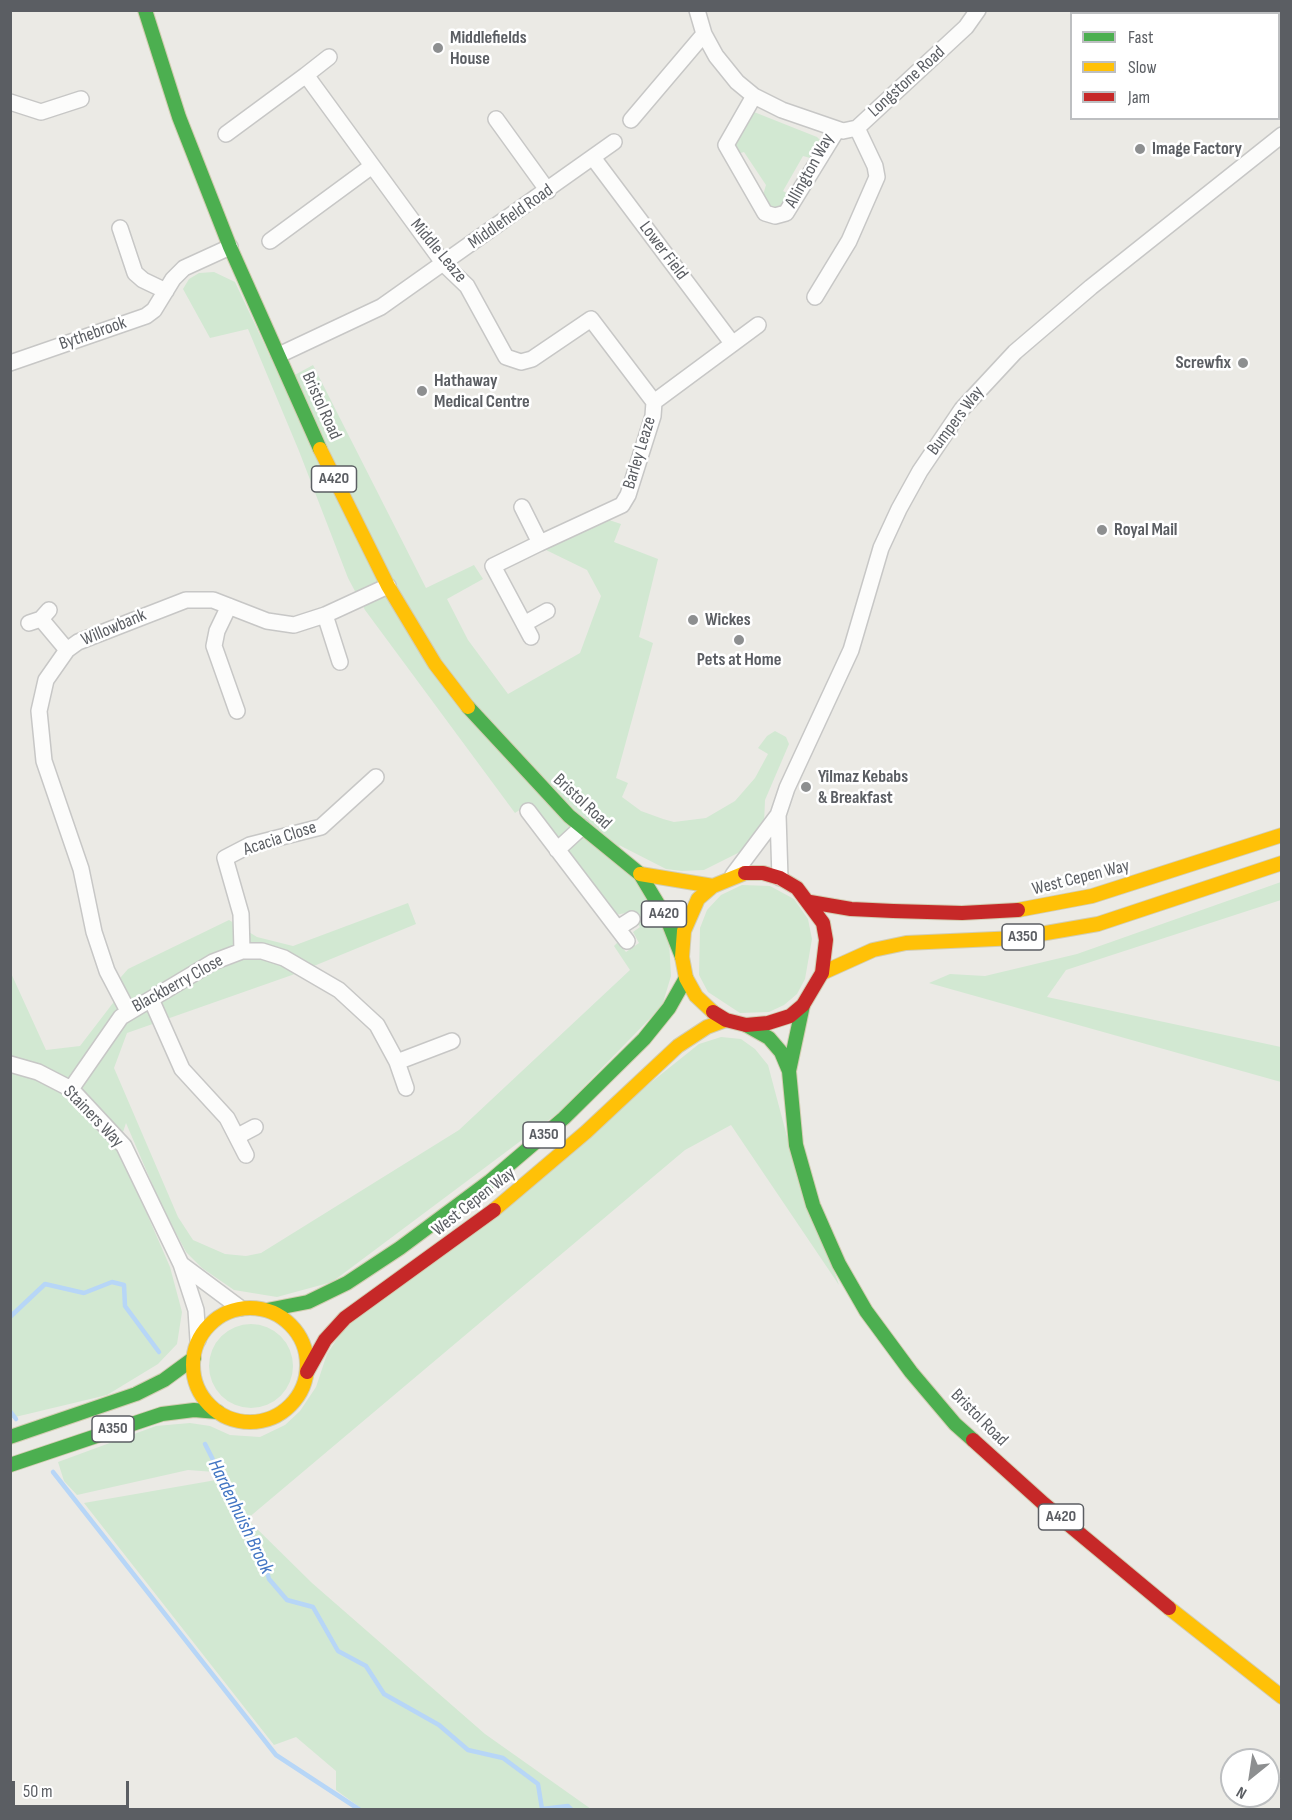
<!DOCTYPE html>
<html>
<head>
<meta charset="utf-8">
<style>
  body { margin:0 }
  #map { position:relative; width:1292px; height:1820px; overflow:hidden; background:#ebeae5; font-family:"Sofia Sans Condensed",sans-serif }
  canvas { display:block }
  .frame { position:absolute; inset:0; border:12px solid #5b5e63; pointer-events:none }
  .legend { position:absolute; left:1070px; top:12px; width:210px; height:108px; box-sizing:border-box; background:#fff; border:2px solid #bdbfc1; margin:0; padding:8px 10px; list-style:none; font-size:18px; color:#5b5e63 }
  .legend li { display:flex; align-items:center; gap:12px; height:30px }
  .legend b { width:30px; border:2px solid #bdbfc1 }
  .north { position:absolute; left:1220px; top:1748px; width:60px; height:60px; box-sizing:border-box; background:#fff; border:2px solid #bdbfc1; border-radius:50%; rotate:210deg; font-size:16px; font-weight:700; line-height:24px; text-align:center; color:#5b5e63 }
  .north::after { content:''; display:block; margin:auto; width:21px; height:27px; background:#8d8f90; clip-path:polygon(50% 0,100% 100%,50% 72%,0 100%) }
  .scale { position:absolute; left:12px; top:1781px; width:117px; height:27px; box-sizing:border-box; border:3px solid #5b5e63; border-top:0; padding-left:8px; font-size:18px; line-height:21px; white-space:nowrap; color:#5b5e63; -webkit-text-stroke:4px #fff; paint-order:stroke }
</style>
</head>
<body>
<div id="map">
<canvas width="1292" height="1820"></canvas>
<div class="frame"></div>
<ul class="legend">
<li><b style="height:8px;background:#4caf50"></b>Fast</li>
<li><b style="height:8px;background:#ffc107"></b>Slow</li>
<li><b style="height:8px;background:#c62828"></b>Jam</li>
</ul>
<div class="north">N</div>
<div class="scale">50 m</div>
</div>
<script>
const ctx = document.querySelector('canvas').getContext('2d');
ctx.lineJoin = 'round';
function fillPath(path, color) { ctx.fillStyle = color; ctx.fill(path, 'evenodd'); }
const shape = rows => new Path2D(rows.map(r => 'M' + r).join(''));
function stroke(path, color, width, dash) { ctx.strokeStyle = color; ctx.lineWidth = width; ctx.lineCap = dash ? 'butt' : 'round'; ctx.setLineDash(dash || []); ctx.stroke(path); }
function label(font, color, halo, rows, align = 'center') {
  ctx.font = font + ' "Sofia Sans Condensed",sans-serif'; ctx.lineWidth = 5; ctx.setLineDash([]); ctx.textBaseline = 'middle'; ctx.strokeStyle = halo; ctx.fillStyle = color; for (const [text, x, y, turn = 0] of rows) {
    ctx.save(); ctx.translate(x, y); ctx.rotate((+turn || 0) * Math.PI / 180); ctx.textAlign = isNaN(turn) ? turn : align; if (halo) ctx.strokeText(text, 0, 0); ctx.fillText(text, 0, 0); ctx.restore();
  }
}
fillPath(shape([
  [754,112,817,137,821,141,822,147,814,159,803,156,783,191,792,196,787,204,773,211,762,198,766,185,744,152,737,154,733,144],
  [214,272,235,282,282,382,313,365,426,588,474,565,483,579,447,599,468,640,508,694,580,653,601,596,587,570,544,549,609,520,621,524,614,542,658,559,639,637,653,643,616,778,628,783,622,797,641,811,663,819,674,822,706,818,735,801,755,778,768,754,758,748,767,736,775,731,786,737,789,744,765,800,764,823,744,850,704,870,682,871,666,869,619,845,669,940,671,976,662,1006,558,1113,332,1282,277,1297,234,1290,202,1268,186,1252,162,1207,126,1123,118,1147,170,1267,182,1312,177,1344,158,1364,107,1395,11,1418,10,971,46,1050,80,1046,113,1003,121,977,128,969,229,920,257,937,293,946,408,903,416,924,292,975,127,1033,114,1068,178,1217,193,1240,225,1254,246,1256,261,1253,459,1130,630,970,614,946,618,942,626,952,639,943,633,932,640,927,630,912,616,915,527,805,515,813,365,610,348,578,299,451,248,329,210,338,183,289,189,279,199,273],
  [1281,882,1281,900,1066,970,1047,997,1281,1047,1281,1082,929,983,950,974,985,976,1077,954],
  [742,885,770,886,794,899,808,919,812,939,805,979,797,994,784,1005,769,1012,740,1013,708,992,699,975,700,928,707,910,721,895],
  [721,1037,741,1039,755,1049,768,1065,789,1144,839,1285,731,1125,685,1150,247,1519,312,1583,485,1734,591,1809,362,1809,336,1790,336,1771,296,1737,274,1745,84,1503,216,1480,228,1473,188,1470,77,1495,64,1481,58,1462,156,1426,190,1423,210,1426,230,1435,260,1437,285,1425,300,1411,316,1387,327,1354,345,1327,699,1044],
  '209 1366a42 42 0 1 1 84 0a42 42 0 1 1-84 0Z'
]), '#d2e8d2');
stroke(shape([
  [10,1317,45,1284,84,1293,112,1282,124,1285,125,1306,159,1352],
  [10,1411,16,1419],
  [205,1444,263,1558,269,1579,287,1600,313,1607,338,1651,366,1666,384,1694,439,1725,468,1750,503,1758,538,1784,542,1809,568,1806,572,1810],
  [53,1472,276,1755,360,1810]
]), '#b7d6f7', 4.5);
const street = shape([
  [697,10,704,34,716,56,737,82,754,96,782,110,843,131,857,128,966,27,978,10],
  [306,75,329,57],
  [754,96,726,145,765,213,775,216,786,213,837,130],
  [10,102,41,112,81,99],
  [496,119,548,191],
  [631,120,704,34],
  [226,134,306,75,444,264,467,286,506,357,521,362,532,359,591,319,654,402],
  [594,159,732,343],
  [120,228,135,273,143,280,166,291],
  [270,241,372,166],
  [815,297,849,241,877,177,875,166,857,128],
  [279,355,381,307,614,142],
  [10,363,146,316,154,310,173,279,184,268,230,247],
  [522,507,540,543,622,505,628,495,653,416,654,402,758,325],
  [229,606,217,631,214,646,237,711],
  [325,615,340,662],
  [41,619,67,650],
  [29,623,41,619,49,610],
  [524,624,547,611],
  [531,637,493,566,540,543],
  [528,811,627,941],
  [778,815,780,878],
  [557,850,582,827],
  [733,875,778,815,787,788,851,650,881,548,899,509,920,471,962,409,1015,352,1091,287,1282,135],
  [618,928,632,919],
  [242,951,241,914,225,858,250,845,321,827,376,777],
  [151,999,182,1069,227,1118,246,1155],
  [128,1011,107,971,94,932,81,869,44,761,39,711,46,680,67,650,78,642,186,600,213,600,267,621,294,625,325,615,388,586],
  [397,1062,406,1088],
  [10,1064,38,1072,71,1089,124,1146,181,1264,196,1310,198,1340],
  [71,1089,121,1017,213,962,242,951,262,951,284,958,339,990,377,1025,397,1062,452,1041],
  [238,1136,255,1127],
  [181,1264,240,1308]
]);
const fast = shape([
  [145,10,179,117,230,247,320,449],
  [468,707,569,816,640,874,667,919,682,957],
  [746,1025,769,1038,781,1052,789,1071,796,1145,813,1205,839,1264,866,1311,911,1372,955,1424,973,1440],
  [789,1071,803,1005],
  [267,1310,308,1302,347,1283,400,1248,490,1181,564,1118,644,1039,669,1008,686,978],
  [10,1437,136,1394,164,1380,194,1358],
  [10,1465,162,1414,194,1410,218,1412]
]);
const slow = shape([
  [320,449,388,586,435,664,468,707],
  [640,874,713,886],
  [1018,910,1092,896,1282,835],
  [822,973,873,950,906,943,1017,938,1098,924,1282,863],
  [713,1012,696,996,686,978,682,957,684,931,698,899,713,886,745,873],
  [494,1210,586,1132,678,1046,707,1027,726,1020],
  '193 1365a57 57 0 1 1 114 0a57 57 0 1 1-114 0Z',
  [1169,1608,1282,1697]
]);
const jam = shape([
  [810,902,851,909,893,911,962,913,1018,910],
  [713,1012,726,1020,746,1025,768,1023,790,1016,803,1005,822,973,826,940,823,923,797,888,780,878,763,873,745,873],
  [307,1372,325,1340,345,1318,494,1210],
  [973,1440,1044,1504,1169,1608]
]);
stroke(street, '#c7c7c6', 18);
stroke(fast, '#d3cdb2', 16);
stroke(slow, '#d3cdb2', 16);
stroke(jam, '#d3cdb2', 16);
stroke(street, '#fcfcfb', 15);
stroke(fast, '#4caf50', 14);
stroke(slow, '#ffc107', 14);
stroke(jam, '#c62828', 14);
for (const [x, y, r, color] of [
  [438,48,6,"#8d8f90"],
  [1140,149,6,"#8d8f90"],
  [1243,363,6,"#8d8f90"],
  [422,391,6,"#8d8f90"],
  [1102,530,6,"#8d8f90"],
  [693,620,6,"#8d8f90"],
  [739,640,6,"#8d8f90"],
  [806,787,6,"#8d8f90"]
]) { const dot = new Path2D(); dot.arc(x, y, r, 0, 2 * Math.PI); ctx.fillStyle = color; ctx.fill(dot); stroke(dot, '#fff', 2); }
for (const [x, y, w] of [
  [334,479,45],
  [664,914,45],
  [1023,937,42],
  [544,1135,42],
  [113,1429,42],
  [1061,1517,45]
]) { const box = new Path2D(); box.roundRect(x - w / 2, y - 13, w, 26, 4.5); ctx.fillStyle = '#fff'; ctx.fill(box); stroke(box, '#5b5e63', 1.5); }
label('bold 16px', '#5b5e63', null, [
  ["A420",334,479],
  ["A420",664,914],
  ["A350",1023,937],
  ["A350",544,1135],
  ["A350",113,1429],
  ["A420",1061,1517]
]);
label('bold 18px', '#5b5e63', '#fff', [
  ["Middlefields",450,38],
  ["House",450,59],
  ["Image Factory",1152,149],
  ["Screwfix",1231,363,"right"],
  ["Hathaway",434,381],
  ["Medical Centre",434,402],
  ["Royal Mail",1114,530],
  ["Wickes",705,620],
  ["Pets at Home",739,660,"center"],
  ["Yilmaz Kebabs",818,777],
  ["& Breakfast",818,798]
], 'left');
label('18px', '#5b5e63', '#fff', [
  ["Longstone Road",907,82,-42],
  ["Allington Way",810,171,-61],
  ["Middlefield Road",511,217,-35],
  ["Middle Leaze",438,251,50],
  ["Lower Field",663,251,53],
  ["Bythebrook",93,334,-19],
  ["Bristol Road",321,406,66],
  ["Bumpers Way",956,421,-53],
  ["Barley Leaze",640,453,-73],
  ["Willowbank",114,628,-23],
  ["Bristol Road",582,802,43],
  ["Acacia Close",280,839,-18],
  ["West Cepen Way",1081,878,-14],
  ["Blackberry Close",178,984,-29],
  ["Stainers Way",93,1117,46],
  ["West Cepen Way",474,1202,-38],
  ["Bristol Road",979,1418,45]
]);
label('italic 20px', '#4275c3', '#fff', [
  ["Hardenhuish Brook",240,1517,64]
]);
</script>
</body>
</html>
